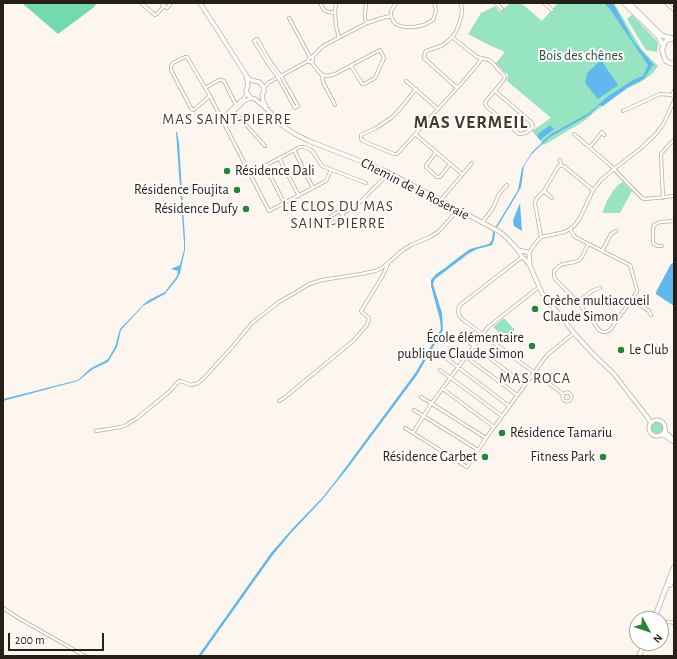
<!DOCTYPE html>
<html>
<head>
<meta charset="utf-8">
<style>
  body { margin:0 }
  #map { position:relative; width:677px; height:659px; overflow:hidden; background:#fdf6ee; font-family:"Alegreya Sans",sans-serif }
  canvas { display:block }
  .frame { position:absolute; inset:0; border:4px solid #272019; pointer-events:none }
  .north { position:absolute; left:629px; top:611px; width:40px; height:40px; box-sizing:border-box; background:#fff; border:1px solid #a9a6a3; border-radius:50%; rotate:130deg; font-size:11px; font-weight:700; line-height:16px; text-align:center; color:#272019 }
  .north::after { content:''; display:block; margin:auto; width:14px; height:18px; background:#288333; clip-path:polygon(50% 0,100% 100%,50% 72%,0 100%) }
  .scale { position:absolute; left:8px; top:633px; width:96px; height:18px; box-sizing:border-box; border:2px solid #272019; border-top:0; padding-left:5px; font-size:12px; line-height:14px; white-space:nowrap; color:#272019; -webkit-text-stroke:3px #fff; paint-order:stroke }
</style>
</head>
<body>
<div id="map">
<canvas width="677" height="659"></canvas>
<div class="frame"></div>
<div class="north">N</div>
<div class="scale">200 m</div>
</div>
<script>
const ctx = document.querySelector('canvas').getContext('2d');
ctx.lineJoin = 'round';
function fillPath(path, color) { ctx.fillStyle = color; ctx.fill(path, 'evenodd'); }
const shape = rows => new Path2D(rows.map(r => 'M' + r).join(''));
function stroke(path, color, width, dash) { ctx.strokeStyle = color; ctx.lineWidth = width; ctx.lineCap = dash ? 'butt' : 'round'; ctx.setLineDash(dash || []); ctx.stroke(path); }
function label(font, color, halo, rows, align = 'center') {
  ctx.font = font + ' "Alegreya Sans",sans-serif'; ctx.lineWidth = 4; ctx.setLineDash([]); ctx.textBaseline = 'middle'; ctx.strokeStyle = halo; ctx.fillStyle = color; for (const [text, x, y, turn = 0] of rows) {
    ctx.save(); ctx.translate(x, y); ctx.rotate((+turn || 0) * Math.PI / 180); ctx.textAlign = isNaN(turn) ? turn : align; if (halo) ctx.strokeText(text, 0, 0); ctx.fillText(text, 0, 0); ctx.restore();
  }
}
fillPath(shape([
  [510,3,521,3,542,21,558,3,614,3,642,50,658,66,652,74,639,83,628,88,598,109,584,121,544,145,532,131,551,118,550,117,507,81,508,75,503,71,496,63,505,52,489,45,468,34,481,13,495,6,500,12],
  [632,15,656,40,658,44,657,52,646,50,644,47,627,19],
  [623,182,632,191,620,213,602,213,607,201,613,191,618,185],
  [504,318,515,330,505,338,493,327],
  '649 428a8 8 0 1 1 16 0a8 8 0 1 1-16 0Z'
]), '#96e4c1');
fillPath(shape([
  [22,3,97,3,93,8,58,34]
]), '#73daaf');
fillPath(shape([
  [604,3,613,3,634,42,654,65,652,66,644,79,628,87,603,106,599,105,589,115,550,137,538,148,531,155,524,166,521,187,516,196,496,229,495,228,504,213,518,190,522,168,532,152,551,134,589,113,607,97,633,80,643,76,648,65,609,8],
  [601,60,618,85,598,99,585,83,587,73],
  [550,125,554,129,540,140,537,135],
  [176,132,177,132,179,143,185,239,185,250,180,273,177,279,165,294,143,306,121,330,117,347,108,362,93,369,78,381,3,401,3,399,78,380,91,368,105,361,108,359,115,347,120,329,144,304,149,300,165,292,177,276,178,271,171,269,180,265,184,250,184,243],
  [520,203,522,231,514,226,513,220],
  [493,231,495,233,494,240,492,245,489,246,477,249,468,254,435,279,433,284,442,313,443,330,417,375,347,469,322,500,291,533,272,556,201,656,198,656,271,553,292,529,322,498,334,483,416,372,441,329,440,320,431,286,431,280,436,274,445,268,455,260,470,249,489,244,492,240],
  [673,263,674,264,674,306,656,294,656,292,671,264]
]), '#61b8ef');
const minor = shape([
  [141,3,155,15,157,14,164,6],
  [161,3,167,8,171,3],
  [320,3,324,10,328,12,335,13],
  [336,3,335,13,336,26,339,38],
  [366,3,365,15,365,19,367,23],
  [396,3,391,11,391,16,393,21,396,24,400,26,405,27,414,27,424,25,433,20,436,11,435,5,434,3],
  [461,3,462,11,461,18,456,32,452,37,447,42,441,46,426,51,425,53,424,58,456,87,460,85,478,64,481,59],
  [496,3,502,9],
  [544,3,552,10],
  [666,3,674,10],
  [289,18,310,57,313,58,313,60,311,62,309,62,308,60,310,57],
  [452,37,477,57,489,60,494,64,497,68,503,74,505,77,503,81,486,101,485,104,487,107,519,134,526,133,533,127,531,122,495,91],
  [257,39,271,63,281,76,298,106,295,108,278,77,269,65,254,41,257,39],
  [312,57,323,46,367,23,382,18,391,16],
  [311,62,319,72,322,75,323,82,335,105],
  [322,75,328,76,335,74,380,50,384,58,375,78,364,84,362,84,361,82,351,66],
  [406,81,438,109],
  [205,88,219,80,222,80,224,81,236,105],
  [264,88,268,83,308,61],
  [416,89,400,109,391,118,376,128,361,135,361,139,363,141,394,154,397,154,458,87],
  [674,91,672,95,674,97],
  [210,96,196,108,193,110,191,108,171,70,171,66,173,63,185,57,187,57,210,96,269,211,326,181,331,170],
  [232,109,265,146],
  [623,111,660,94,672,95],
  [221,119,244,98,247,93],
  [223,121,246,100,251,98],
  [415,134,462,174],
  [574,134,610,165,642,198,645,199,674,196],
  [590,147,602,132,604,135],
  [294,150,313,188],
  [436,152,426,166,426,167,437,177,440,177,450,164],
  [279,158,299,196],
  [560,160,561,165],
  [265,165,284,203],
  [250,174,300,147,304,147,311,150,313,152,322,166,366,183],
  [544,191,552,198],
  [663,198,661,154,666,148,674,140],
  [440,201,472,163],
  [339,211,344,217,335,224,330,217,339,211],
  [342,214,360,202,389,173],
  [482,223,493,208,499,194,507,185],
  [570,229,575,237,626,263,630,265,631,268,637,290,637,292,610,330,606,332,603,332,599,330,578,302,555,279,554,276,554,271,559,266,563,264,575,262,579,260,582,257,588,244],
  [541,237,535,203,536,199,544,191,558,167,561,165,565,167,593,190],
  [662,246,658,246,654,244,653,242,653,229,654,225,660,222,674,221],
  [602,251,611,234,616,231],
  [529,253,534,245,541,237,565,232,574,226,580,218,593,190,601,180,614,169,640,149,656,134,664,123,674,101],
  [522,257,460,305,458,310,459,315,462,319,563,394],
  [632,299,649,311,651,315],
  [578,302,592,291,600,288],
  [462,337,525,385],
  [454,348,517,395],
  [446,358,509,406],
  [440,370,502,416],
  [443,389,494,427],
  '562.5 397a4.5 4.5 0 1 1 9 0a4.5 4.5 0 1 1-9 0Z',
  [421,397,486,438],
  [279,401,284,398,353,341,367,325,369,318,361,311,382,277,388,264],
  [414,410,478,450],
  [405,428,467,467,486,438,547,355,574,333],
  [96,431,121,427,126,425,136,419,169,392,178,382,181,381,191,385,198,383,205,377,233,346,252,323,279,302,298,291,309,284,322,280,361,274,375,271,382,268,403,250,411,245,430,237,438,232,458,210],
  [413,433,431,404,488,327,539,287],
  [3,608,20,619,85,656],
  [666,622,670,622,674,623]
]);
const tertiary = shape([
  [200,3,215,26,246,75,250,80,259,82,263,86,264,91,262,95,263,101,266,107],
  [246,75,248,86,246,90,248,95,251,98,255,99,268,110,283,126,295,134,309,141,386,171,500,232,508,239,518,250,523,258,525,259,530,266],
  [518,250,527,252,529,253,530,266,542,293,574,333,593,354,614,374,648,418,651,423],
  '649 428a8 8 0 1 1 16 0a8 8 0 1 1-16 0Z',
  [665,430,666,433,674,440],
  [662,434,674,442]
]);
const secondary = shape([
  [624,3,658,36,663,46],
  [629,3,660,34,663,36,671,38],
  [674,38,667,40,665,42,662,50,664,57,666,61,670,63,674,64],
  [670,585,674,575],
  [654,619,674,567],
  [639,656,645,643]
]);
stroke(minor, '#bead99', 4);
stroke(tertiary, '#bead99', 5);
stroke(secondary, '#bead99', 5.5);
stroke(minor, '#fff', 2.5);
stroke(tertiary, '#fff', 3.5);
stroke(secondary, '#fff', 4);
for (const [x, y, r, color] of [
  [227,171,4,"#288333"],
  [237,190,4,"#288333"],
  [246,209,4,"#288333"],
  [535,309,4,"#288333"],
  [532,346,4,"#288333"],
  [621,350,4,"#288333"],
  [502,433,4,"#288333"],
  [485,457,4,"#288333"],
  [603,457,4,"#288333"]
]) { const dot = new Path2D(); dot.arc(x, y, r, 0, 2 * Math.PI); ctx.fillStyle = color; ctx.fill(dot); stroke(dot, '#fff', 1.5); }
label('14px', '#224e3c', '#fff', [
  ["Bois des chênes",581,56]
]);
label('14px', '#272019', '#fff', [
  ["Résidence Dali",235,171,"left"],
  ["Résidence Foujita",229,190],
  ["Résidence Dufy",238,209],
  ["Crèche multiaccueil",543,301,"left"],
  ["Claude Simon",543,317,"left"],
  ["École élémentaire",524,338],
  ["publique Claude Simon",524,354],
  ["Le Club",629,350,"left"],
  ["Résidence Tamariu",510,433,"left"],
  ["Résidence Garbet",477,457],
  ["Fitness Park",595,457]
], 'right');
label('14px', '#272019', '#fff', [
  ["Chemin de la Roseraie",415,189,27]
]);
ctx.letterSpacing = '1px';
label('15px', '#483a29', '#fff', [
  ["MAS SAINT-PIERRE",227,119],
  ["LE CLOS DU MAS",338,206],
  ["SAINT-PIERRE",338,223],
  ["MAS ROCA",535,378]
]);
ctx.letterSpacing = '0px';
ctx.letterSpacing = '1px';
label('bold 18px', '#483a29', '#fff', [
  ["MAS VERMEIL",471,123]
]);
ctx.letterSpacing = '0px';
</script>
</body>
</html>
